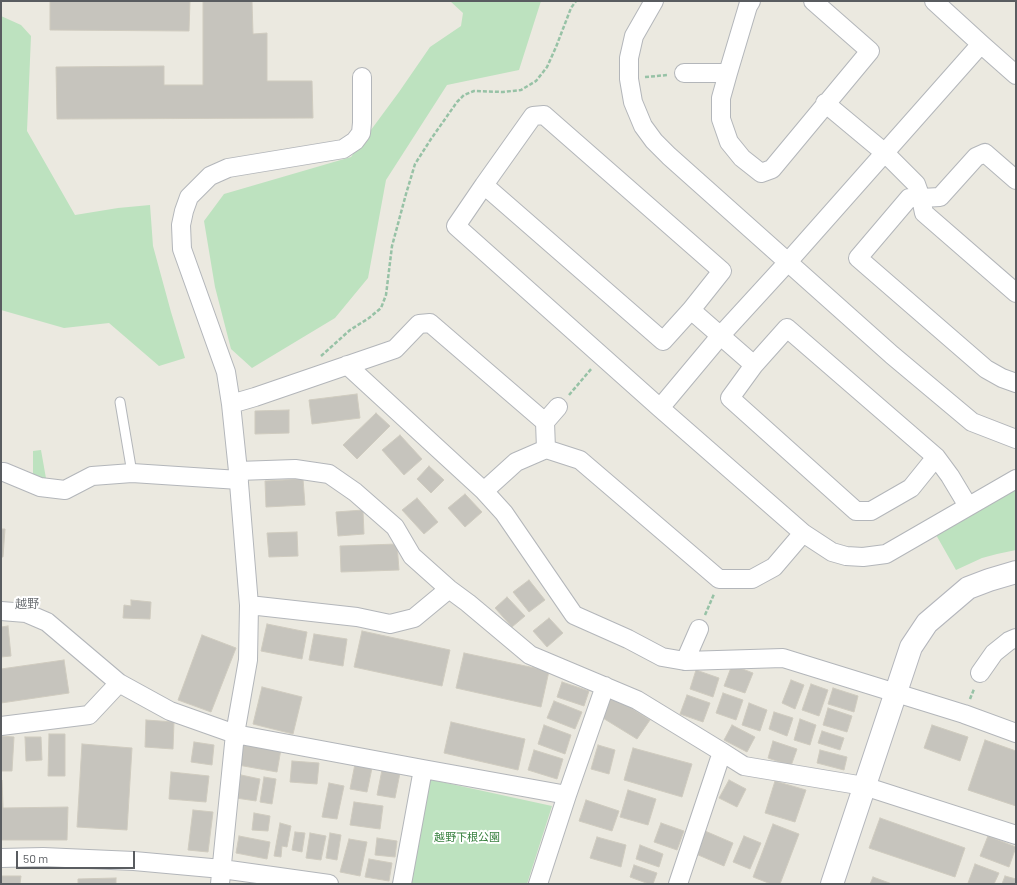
<!DOCTYPE html>
<html>
<head>
<meta charset="utf-8">
<style>
  body { margin:0 }
  #map { position:relative; width:1017px; height:885px; overflow:hidden; background:#ebe9e0; font-family:Barlow,sans-serif }
  canvas { display:block }
  .frame { position:absolute; inset:0; border:2px solid #595c60; pointer-events:none }
  .scale { position:absolute; left:16px; top:851px; width:119px; height:18px; box-sizing:border-box; border:2px solid #595c60; border-top:0; padding-left:5px; font-size:12px; line-height:14px; white-space:nowrap; color:#595c60; -webkit-text-stroke:3px #fff; paint-order:stroke }
</style>
</head>
<body>
<div id="map">
<canvas width="1017" height="885"></canvas>
<div class="frame"></div>
<div class="scale">50 m</div>
</div>
<script>
const ctx = document.querySelector('canvas').getContext('2d');
ctx.lineJoin = 'round';
function fillPath(path, color) { ctx.fillStyle = color; ctx.fill(path, 'evenodd'); }
const shape = rows => new Path2D(rows.map(r => 'M' + r).join(''));
function stroke(path, color, width, dash) { ctx.strokeStyle = color; ctx.lineWidth = width; ctx.lineCap = dash ? 'butt' : 'round'; ctx.setLineDash(dash || []); ctx.stroke(path); }
function label(font, color, halo, rows, align = 'center') {
  ctx.font = font + ' Barlow,"Noto Sans JP",sans-serif'; ctx.lineWidth = 4; ctx.setLineDash([]); ctx.textBaseline = 'middle'; ctx.strokeStyle = halo; ctx.fillStyle = color; for (const [text, x, y, turn = 0] of rows) {
    ctx.save(); ctx.translate(x, y); ctx.rotate((+turn || 0) * Math.PI / 180); ctx.textAlign = isNaN(turn) ? turn : align; if (halo) ctx.strokeText(text, 0, 0); ctx.fillText(text, 0, 0); ctx.restore();
  }
}
fillPath(shape([
  [450,1,541,1,519,70,447,85,386,180,368,278,335,318,252,368,231,349,215,287,204,221,224,194,351,157,399,92,430,47,461,26,463,13],
  [1,16,21,25,31,36,27,131,75,215,118,208,150,205,153,246,171,312,185,358,159,366,109,323,64,328,1,310],
  [41,450,47,484,33,478,33,451],
  [1016,485,1016,550,997,554,982,558,956,570,935,533],
  [428,779,552,806,527,884,410,884]
]), '#bde2bf');
const building = shape([
  [50,1,190,1,189,31,50,30,50,1],
  [203,1,252,1,253,34,267,33,267,81,312,81,313,118,57,119,56,67,164,66,164,85,203,85,203,1],
  [357,394,360,418,312,424,309,400,357,394],
  [289,410,289,433,255,434,255,411,289,410],
  [376,413,390,426,357,459,343,445,376,413],
  [400,435,422,459,404,475,382,450,400,435],
  [429,466,444,480,431,493,417,479,429,466],
  [303,479,305,505,266,507,265,481,303,479],
  [465,494,482,512,465,527,448,508,465,494],
  [417,498,438,522,424,534,402,510,417,498],
  [363,510,364,534,338,536,336,512,363,510],
  [1,529,5,529,3,557,1,557,1,529],
  [297,532,298,556,269,557,267,533,297,532],
  [397,544,399,570,341,572,340,546,397,544],
  [529,580,545,600,529,612,513,592,529,580],
  [507,597,525,616,512,627,495,608,507,597],
  [131,600,151,602,150,619,123,618,124,605,131,606,131,600],
  [549,618,563,633,547,647,533,631,549,618],
  [267,624,307,632,302,659,261,651,267,624],
  [8,626,11,656,1,657,1,627,8,626],
  [362,631,450,650,442,686,354,667,362,631],
  [314,634,347,639,343,666,309,660,314,634],
  [202,635,236,648,211,712,178,700,202,635],
  [464,653,549,671,541,707,456,688,464,653],
  [64,660,69,693,1,703,1,669,64,660],
  [732,665,753,673,745,693,724,686,732,665],
  [696,670,719,678,713,697,690,689,696,670],
  [791,680,804,685,795,709,782,703,791,680],
  [562,682,589,691,584,706,557,697,562,682],
  [811,684,828,690,819,716,802,710,811,684],
  [262,687,302,697,293,734,253,724,262,687],
  [833,688,858,696,854,712,828,704,833,688],
  [723,693,743,700,736,720,716,713,723,693],
  [611,695,650,720,637,739,598,715,611,695],
  [687,695,710,703,703,722,680,714,687,695],
  [554,701,582,712,575,729,547,718,554,701],
  [749,703,767,710,760,731,742,725,749,703],
  [828,708,852,716,847,732,823,725,828,708],
  [774,712,793,718,787,736,769,729,774,712],
  [800,719,816,725,810,745,794,740,800,719],
  [146,720,174,722,173,749,145,747,146,720],
  [451,722,525,739,518,770,444,753,451,722],
  [544,725,571,735,565,754,538,744,544,725],
  [732,725,755,737,747,752,724,740,732,725],
  [932,725,968,737,960,761,924,748,932,725],
  [822,731,844,738,840,750,818,743,822,731],
  [49,734,65,734,65,776,48,776,49,734],
  [1,736,14,737,12,771,1,771,1,736],
  [25,737,41,737,42,760,26,761,25,737],
  [985,740,1016,751,1016,806,968,790,985,740],
  [773,741,797,749,791,766,768,758,773,741],
  [194,742,214,745,212,765,191,762,194,742],
  [242,742,281,749,277,772,238,765,242,742],
  [82,744,132,748,127,830,77,827,82,744],
  [598,745,615,750,609,774,591,769,598,745],
  [633,748,692,764,682,797,624,780,633,748],
  [534,750,563,759,557,779,528,770,534,750],
  [820,750,847,757,844,770,817,763,820,750],
  [292,761,319,763,317,784,290,782,292,761],
  [355,764,372,768,367,792,350,789,355,764],
  [382,770,400,773,395,798,377,795,382,770],
  [171,772,209,776,206,802,169,799,171,772],
  [241,775,260,779,256,801,236,798,241,775],
  [264,777,276,779,272,804,260,802,264,777],
  [1,780,2,780,3,808,68,807,67,840,1,840,1,780],
  [729,780,746,789,737,807,719,798,729,780],
  [775,781,806,790,795,822,765,813,775,781],
  [329,783,344,786,337,819,322,817,329,783],
  [628,790,656,799,648,825,620,817,628,790],
  [586,800,619,811,612,831,579,821,586,800],
  [354,802,383,806,380,829,350,825,354,802],
  [193,810,213,812,208,852,188,850,193,810],
  [254,813,270,816,268,831,252,830,254,813],
  [880,818,965,848,955,877,869,848,880,818],
  [280,823,291,826,287,847,282,846,281,857,274,856,280,823],
  [661,823,684,831,677,850,654,842,661,823],
  [773,824,799,834,780,884,771,884,753,877,773,824],
  [705,831,733,843,724,866,696,854,705,831],
  [295,832,305,833,302,852,292,850,295,832],
  [310,833,326,836,321,860,306,858,310,833],
  [330,833,341,835,337,860,326,858,330,833],
  [239,836,270,842,267,859,236,853,239,836],
  [744,836,761,843,750,869,733,862,744,836],
  [988,836,1016,847,1009,867,980,856,988,836],
  [597,837,626,845,621,867,590,858,597,837],
  [377,838,397,841,395,857,375,855,377,838],
  [349,839,367,842,360,876,340,872,349,839],
  [640,845,663,854,659,867,636,859,640,845],
  [369,859,392,863,389,881,365,877,369,859],
  [975,864,999,873,994,884,968,883,975,864],
  [634,865,657,873,653,884,649,884,630,877,634,865],
  [1,876,21,876,20,884,1,884,1,876],
  [1005,876,1016,879,1016,884,1002,884,1005,876],
  [873,877,892,884,870,884,873,877],
  [116,878,116,884,78,884,78,879,116,878]
]);
fillPath(building, '#c6c4bd');
stroke(building, '#cfcbbf', 1);
const lane = shape([
  [120,402,132,473]
]);
const street = shape([
  [654,1,634,36,629,58,629,79,633,102,643,126,654,141,669,156,892,355,972,422,1016,439],
  [751,1,748,6,728,73,721,98,721,119,729,142,742,158,761,173,772,169,870,51,813,1],
  [934,1,981,44,1016,75],
  [684,73,728,73],
  [825,103,885,153,916,184,921,198,909,198,858,258,986,369,1002,378,1016,383],
  [544,115,722,271,691,310,663,341,484,185,533,116,544,115],
  [1016,180,985,153,976,157,940,197,921,198,924,213,1016,293],
  [484,185,456,226,660,408,803,533,832,552,846,556,863,557,886,554,1016,479],
  [691,310,754,365],
  [347,365,484,491,504,513,574,615,628,639,662,657,685,661,783,658,964,714,1016,733],
  [231,404,255,397,395,349,419,324,430,323,545,422,546,449],
  [660,408,721,335,787,263,981,44],
  [545,422,558,407],
  [936,457,787,328,754,365,730,398,856,511,871,511,911,488,936,457,950,476,968,506],
  [238,471,295,469,329,474,355,492,395,527,412,556,449,589,468,603,530,655,637,700,722,752,744,766,864,786,1016,835],
  [1,472,4,472,40,487,65,490,92,476,132,473,239,480],
  [484,491,516,462,546,449,580,460,719,579,752,579,774,567,803,533],
  [249,605,357,617,390,624,414,618,449,589],
  [1,611,26,613,47,622,119,683,170,711,235,734,423,769,567,795],
  [685,661,699,629],
  [980,673,994,653,1009,641,1016,638],
  [1,726,89,715,119,683],
  [1,858,43,857,134,861,222,869,329,884],
  [220,884,235,734,248,660,249,605,238,471,231,404,226,372,182,249,181,225,184,211,189,197,210,176,228,168,343,149,355,141,361,133,362,123,362,77],
  [402,884,423,769],
  [538,884,567,795,605,686],
  [678,884,722,752]
]);
const secondary = shape([
  [832,884,911,647,927,623,968,588,989,580,1016,572]
]);
stroke(lane, '#b3b6ba', 11);
stroke(street, '#b3b6ba', 20);
stroke(secondary, '#b4b6bc', 24);
stroke(shape([
  [645,77,668,75],
  [321,356,350,330,369,318,381,308,386,295,392,246,406,194,415,164,431,139,457,102,464,95,474,91,503,92,521,90,536,81,547,67,556,47,571,8,576,1],
  [569,395,592,368],
  [705,615,714,594],
  [970,699,974,689]
]), '#97c2a6', 2.5, [4, 2]);
stroke(lane, '#fff', 9);
stroke(street, '#fff', 18);
stroke(secondary, '#fff', 22);
label('11px', '#38803f', '#fff', [
  ["越野下根公園",467,837]
]);
label('12px', '#6a6e72', '#fff', [
  ["越野",27,604]
]);
</script>
</body>
</html>
